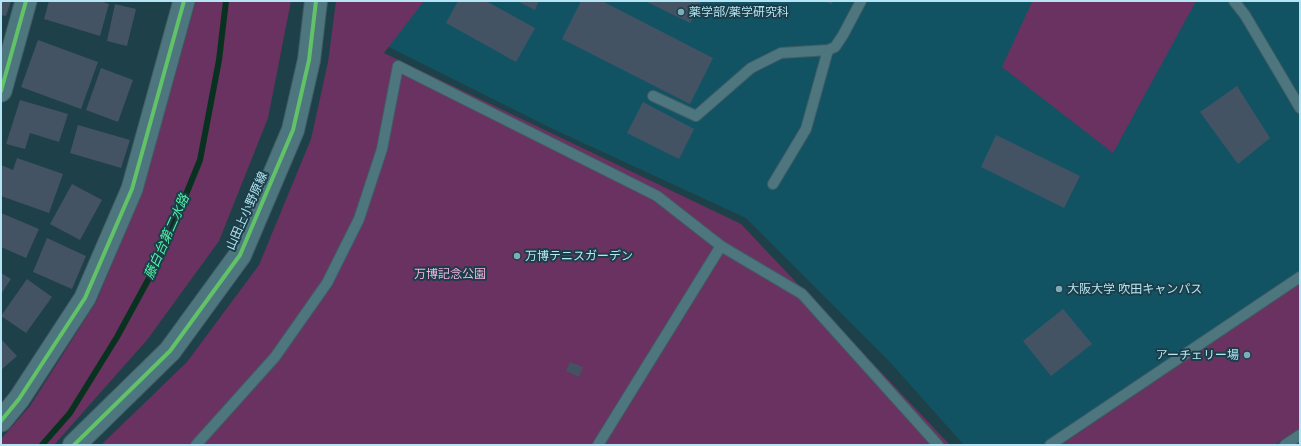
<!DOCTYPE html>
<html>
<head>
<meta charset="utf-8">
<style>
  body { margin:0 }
  #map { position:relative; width:1301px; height:446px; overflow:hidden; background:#1e4048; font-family:Montserrat,sans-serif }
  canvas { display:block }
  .frame { position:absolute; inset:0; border:2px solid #b5e5f4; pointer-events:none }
</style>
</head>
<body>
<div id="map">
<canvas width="1301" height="446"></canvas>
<div class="frame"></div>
</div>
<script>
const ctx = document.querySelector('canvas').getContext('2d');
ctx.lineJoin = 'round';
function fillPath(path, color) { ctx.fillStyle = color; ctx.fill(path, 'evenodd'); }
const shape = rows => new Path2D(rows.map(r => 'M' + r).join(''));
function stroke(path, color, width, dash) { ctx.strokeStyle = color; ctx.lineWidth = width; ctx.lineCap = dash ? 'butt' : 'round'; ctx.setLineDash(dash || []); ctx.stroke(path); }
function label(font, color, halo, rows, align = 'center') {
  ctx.font = font + ' Montserrat,"Noto Sans JP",sans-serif'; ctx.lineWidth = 4; ctx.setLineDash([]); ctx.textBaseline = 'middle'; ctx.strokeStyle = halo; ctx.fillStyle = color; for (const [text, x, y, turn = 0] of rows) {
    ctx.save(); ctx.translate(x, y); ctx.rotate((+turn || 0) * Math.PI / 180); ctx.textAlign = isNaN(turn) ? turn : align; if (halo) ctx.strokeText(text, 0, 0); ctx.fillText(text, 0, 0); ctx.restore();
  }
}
fillPath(shape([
  [373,1,1300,1,1300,445,964,445,889,361,746,218,553,129,369,37]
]), '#125363');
fillPath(shape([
  [196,1,291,1,268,118,219,241,147,340,54,445,1,445,1,439,30,406,96,302,142,192],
  [336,1,424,1,384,53,741,224,950,445,101,445,187,362,259,265,311,139,328,62],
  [1031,1,1196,1,1113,153,1002,67,1032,2],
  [1300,283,1300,428,1274,445,1061,445]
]), '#6a3260');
stroke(shape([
  [42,445,70,413,117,337,160,258,200,160,219,60,226,1]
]), '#083120', 6);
fillPath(shape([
  [1,1,11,1,6,16,1,15],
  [49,1,101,1,109,4,100,36,44,19],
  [458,1,486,1,535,28,516,62,446,23],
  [517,1,539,1,535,10],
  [581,1,602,1,713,58,690,104,562,39],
  [645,1,701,1,690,23],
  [823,1,833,1,832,4],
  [115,4,136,9,127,46,107,41],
  [38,40,98,62,81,109,21,87],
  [101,68,133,80,118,122,86,110],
  [1237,86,1270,138,1238,164,1200,112],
  [20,100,68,114,59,142,30,133,25,149,6,144],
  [643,102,694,129,679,159,627,133],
  [78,125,130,140,121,168,70,153],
  [996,135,1080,176,1064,208,981,167],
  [17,158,63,174,49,213,1,196,1,165,13,170],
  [72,184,102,200,80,240,50,224],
  [1,213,39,229,26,258,1,247],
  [47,238,86,256,72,289,33,272],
  [1,273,11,279,1,294],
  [27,279,52,297,26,333,1,316],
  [1063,309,1092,344,1051,376,1023,341],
  [1,339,17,356,1,370],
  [570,362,583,367,579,377,566,371]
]), '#435364');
const lane = shape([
  [1234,1,1245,15,1300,108],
  [653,96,696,116,751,68,781,53,828,50,835,47,843,35,861,1],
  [773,184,806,129,828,50],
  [196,445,275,357,327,283,359,219,382,149,398,66,657,196,721,246],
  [598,445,721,246,802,294,938,445],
  [1050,445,1300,277],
  [1285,445,1300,435]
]);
const street = shape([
  [1,91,26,1],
  [1,421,19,399,85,298,132,189,184,1]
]);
const secondary = shape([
  [74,445,170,351,240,255,293,130,309,60,316,1]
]);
stroke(lane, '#415d65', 12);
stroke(street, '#415d65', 23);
stroke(secondary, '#415d65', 24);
stroke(lane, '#4e767f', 10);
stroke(street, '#4e767f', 21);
stroke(secondary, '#4e767f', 22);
stroke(shape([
  [1,91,26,1],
  [1,421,19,399,85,298,132,189,184,1],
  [74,445,170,351,240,255,293,130,309,60,316,1]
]), '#61c268', 4);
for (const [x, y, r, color] of [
  [681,12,4,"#80abb8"],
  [517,256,4,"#80abb8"],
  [1059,289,4,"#80abb8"],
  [1247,355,4,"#80abb8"]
]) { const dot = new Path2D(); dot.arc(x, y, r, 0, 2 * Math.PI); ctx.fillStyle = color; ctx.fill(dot); stroke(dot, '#1c3e48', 1.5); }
label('12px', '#b5e5f4', '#1c3e48', [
  ["薬学部/薬学研究科",689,12],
  ["万博テニスガーデン",525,256],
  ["大阪大学 吹田キャンパス",1067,289],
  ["アーチェリー場",1239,355,"right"]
], 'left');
label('12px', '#b5e5f4', '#1c3e48', [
  ["山田上小野原線",247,211,-66]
]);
label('12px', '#f8b1e2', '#1c3e48', [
  ["万博記念公園",450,274]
]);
label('italic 13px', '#51f3a6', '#1c3e48', [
  ["藤白台第二水路",167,237,-66]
]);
</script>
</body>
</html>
